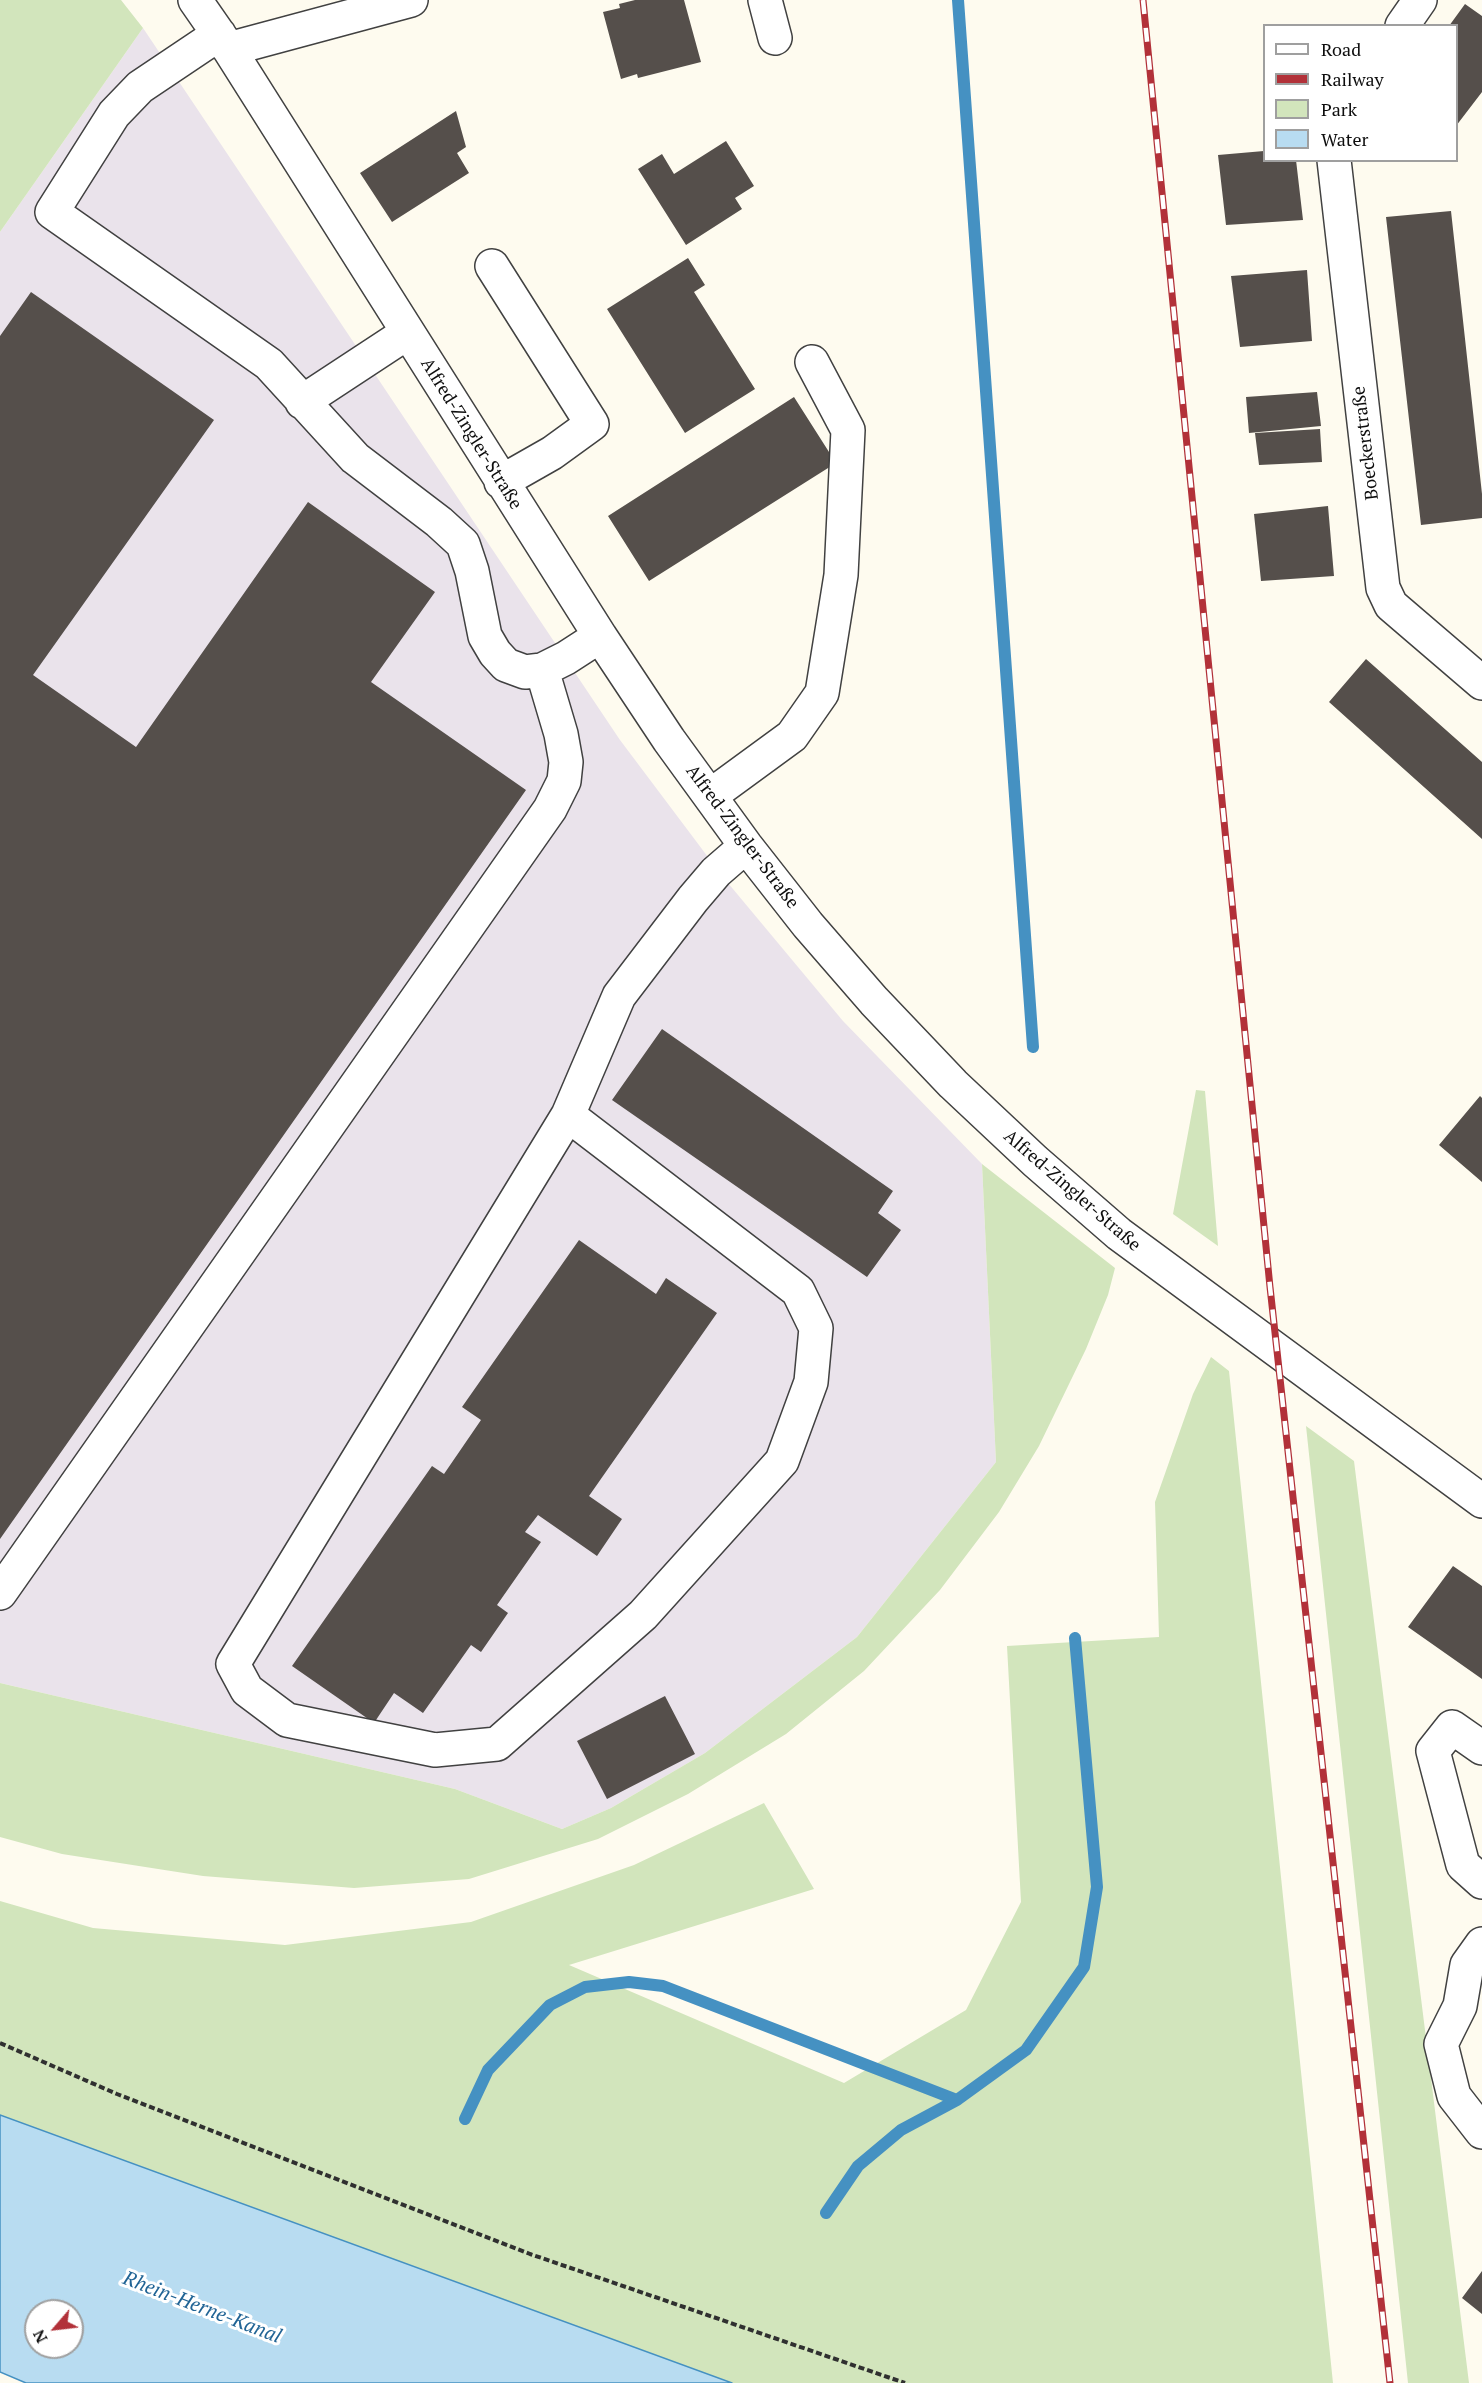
<!DOCTYPE html>
<html>
<head>
<meta charset="utf-8">
<style>
  body { margin:0 }
  #map { position:relative; width:1482px; height:2383px; overflow:hidden; background:#fefbef; font-family:"PT Serif",serif }
  canvas { display:block }
  .legend { position:absolute; left:1263px; top:24px; width:195px; height:138px; box-sizing:border-box; background:#fff; border:2px solid #9f9f9f; margin:0; padding:8px 10px; list-style:none; font-size:18px; color:#0e0e0e }
  .legend li { display:flex; align-items:center; gap:12px; height:30px }
  .legend b { width:30px; border:2px solid #9f9f9f }
  .north { position:absolute; left:24px; top:2299px; width:60px; height:60px; box-sizing:border-box; background:#fff; border:2px solid #9f9f9f; border-radius:50%; rotate:242deg; font-size:16px; font-weight:700; line-height:24px; text-align:center; color:#0e0e0e }
  .north::after { content:''; display:block; margin:auto; width:21px; height:27px; background:#b23139; clip-path:polygon(50% 0,100% 100%,50% 72%,0 100%) }
</style>
</head>
<body>
<div id="map">
<canvas width="1482" height="2383"></canvas>
<ul class="legend">
<li><b style="height:8px;background:#fff"></b>Road</li>
<li><b style="height:8px;background:#b23139"></b>Railway</li>
<li><b style="height:16px;background:#d2e5bc"></b>Park</li>
<li><b style="height:16px;background:#b8dcf1"></b>Water</li>
</ul>
<div class="north">N</div>
</div>
<script>
const ctx = document.querySelector('canvas').getContext('2d');
ctx.lineJoin = 'round';
function fillPath(path, color) { ctx.fillStyle = color; ctx.fill(path, 'evenodd'); }
const shape = rows => new Path2D(rows.map(r => 'M' + r).join(''));
function stroke(path, color, width, dash) { ctx.strokeStyle = color; ctx.lineWidth = width; ctx.lineCap = dash ? 'butt' : 'round'; ctx.setLineDash(dash || []); ctx.stroke(path); }
function label(font, color, halo, rows, align = 'center') {
  ctx.font = font + ' "PT Serif",serif'; ctx.lineWidth = 6; ctx.setLineDash([]); ctx.textBaseline = 'middle'; ctx.strokeStyle = halo; ctx.fillStyle = color; for (const [text, x, y, turn = 0] of rows) {
    ctx.save(); ctx.translate(x, y); ctx.rotate((+turn || 0) * Math.PI / 180); ctx.textAlign = isNaN(turn) ? turn : align; if (halo) ctx.strokeText(text, 0, 0); ctx.fillText(text, 0, 0); ctx.restore();
  }
}
fillPath(shape([
  [143,28,620,740,723,877,843,1021,982,1164,996,1462,857,1637,705,1753,611,1808,562,1829,455,1789,0,1683,0,232]
]), '#eae3eb');
fillPath(shape([
  [0,0,121,0,143,28,0,232],
  [1196,1090,1205,1091,1218,1246,1173,1214],
  [982,1164,1115,1268,1108,1295,1086,1349,1039,1446,999,1512,940,1590,864,1671,786,1734,688,1794,598,1839,469,1879,354,1888,203,1876,62,1854,0,1837,0,1683,455,1789,562,1829,611,1808,705,1753,857,1637,996,1462],
  [1211,1357,1229,1371,1333,2383,732,2383,0,2115,0,1901,93,1928,285,1945,471,1922,634,1865,764,1803,814,1889,569,1965,844,2083,966,2010,1021,1902,1007,1646,1159,1637,1155,1502,1193,1394],
  [1306,1426,1354,1461,1469,2383,1408,2383]
]), '#d2e5bc');
const water = shape([
  [0,2115,732,2383,26,2383,0,2372,0,2115],
  [36,2311,72,2311,72,2347,36,2347,36,2311]
]);
fillPath(water, '#b8dcf1');
stroke(water, '#4591c2', 1.5);
stroke(shape([
  [958,0,1033,1047],
  [465,2119,488,2070,550,2005,585,1987,629,1982,663,1986,957,2100],
  [826,2213,858,2166,901,2130,957,2100,1026,2050,1084,1967,1097,1887,1075,1638]
]), '#4591c2', 12);
fillPath(shape([
  [635,0,684,0,701,62,638,78,637,74,621,79,603,12,620,8,619,4],
  [1465,4,1482,16,1482,92,1456,126,1456,26,1449,26],
  [456,111,466,147,457,153,469,173,392,222,360,173],
  [726,141,754,186,735,198,742,209,686,245,638,169,662,154,674,174],
  [1264,151,1264,160,1296,160,1303,220,1226,225,1218,155],
  [1451,211,1482,494,1482,518,1421,525,1386,217],
  [688,258,705,285,694,292,755,389,685,433,607,309],
  [1307,270,1312,341,1240,347,1231,276],
  [31,292,214,420,33,675,136,747,308,502,435,592,371,682,526,790,0,1539,0,336],
  [1317,392,1321,426,1249,433,1246,397],
  [794,397,836,463,649,581,608,516],
  [1320,429,1322,462,1259,465,1255,433],
  [1328,506,1334,576,1261,581,1254,514],
  [1366,659,1482,762,1482,839,1329,702],
  [662,1029,893,1191,878,1213,901,1230,867,1277,612,1100],
  [1480,1096,1482,1098,1482,1182,1439,1145],
  [579,1240,656,1294,666,1278,717,1313,589,1496,622,1519,597,1556,538,1515,525,1532,541,1542,497,1605,508,1613,481,1652,471,1645,423,1713,394,1693,374,1723,292,1666,432,1466,444,1474,481,1420,462,1407],
  [1453,1566,1482,1586,1482,1679,1408,1627],
  [665,1696,695,1754,607,1799,577,1741],
  [1482,2271,1482,2314,1462,2298]
]), '#554f4b');
const minor = shape([
  [195,0,229,49,600,636,669,740,746,846,808,925,874,1001,953,1084,1035,1161,1119,1234,1482,1501],
  [765,0,775,38],
  [1402,26,1420,0],
  [219,34,140,87,114,114,52,212,269,364,355,458,439,522,463,544,472,571,485,636,495,653,506,665,525,672,542,670,566,658,600,636],
  [229,49,411,0],
  [1334,160,1383,588,1391,605,1482,683],
  [492,266,592,424,552,453,501,482],
  [302,402,407,333],
  [710,796,792,736,822,693,841,575,848,430,812,362],
  [568,1115,798,1291,816,1328,811,1382,782,1461,643,1615,497,1744,435,1750,287,1720,247,1690,233,1664,568,1115,619,996,693,899,716,872,746,846],
  [0,1593,550,809,564,781,566,762,561,734,542,670],
  [1482,1748,1452,1727,1433,1751,1463,1865,1482,1882],
  [1482,1944,1467,1965,1460,2006,1441,2044,1454,2096,1482,2132]
]);
stroke(minor, '#414141', 36);
stroke(shape([
  [0,2043,117,2094,530,2254,905,2383]
]), '#303030', 4, [6, 3]);
stroke(minor, '#fff', 33);
const rail = shape([
  [1143,0,1270,1287,1390,2383]
]);
stroke(rail, '#b23139', 7);
stroke(rail, '#fff', 4.5, [14]);
label('18px', '#0e0e0e', '#fff', [
  ["Alfred-Zingler-Straße",471,434,58],
  ["Boeckerstraße",1366,443,-97],
  ["Alfred-Zingler-Straße",742,837,53],
  ["Alfred-Zingler-Straße",1072,1191,41]
]);
label('italic 20px', '#216495', '#fff', [
  ["Rhein-Herne-Kanal",202,2308,21]
]);
</script>
</body>
</html>
